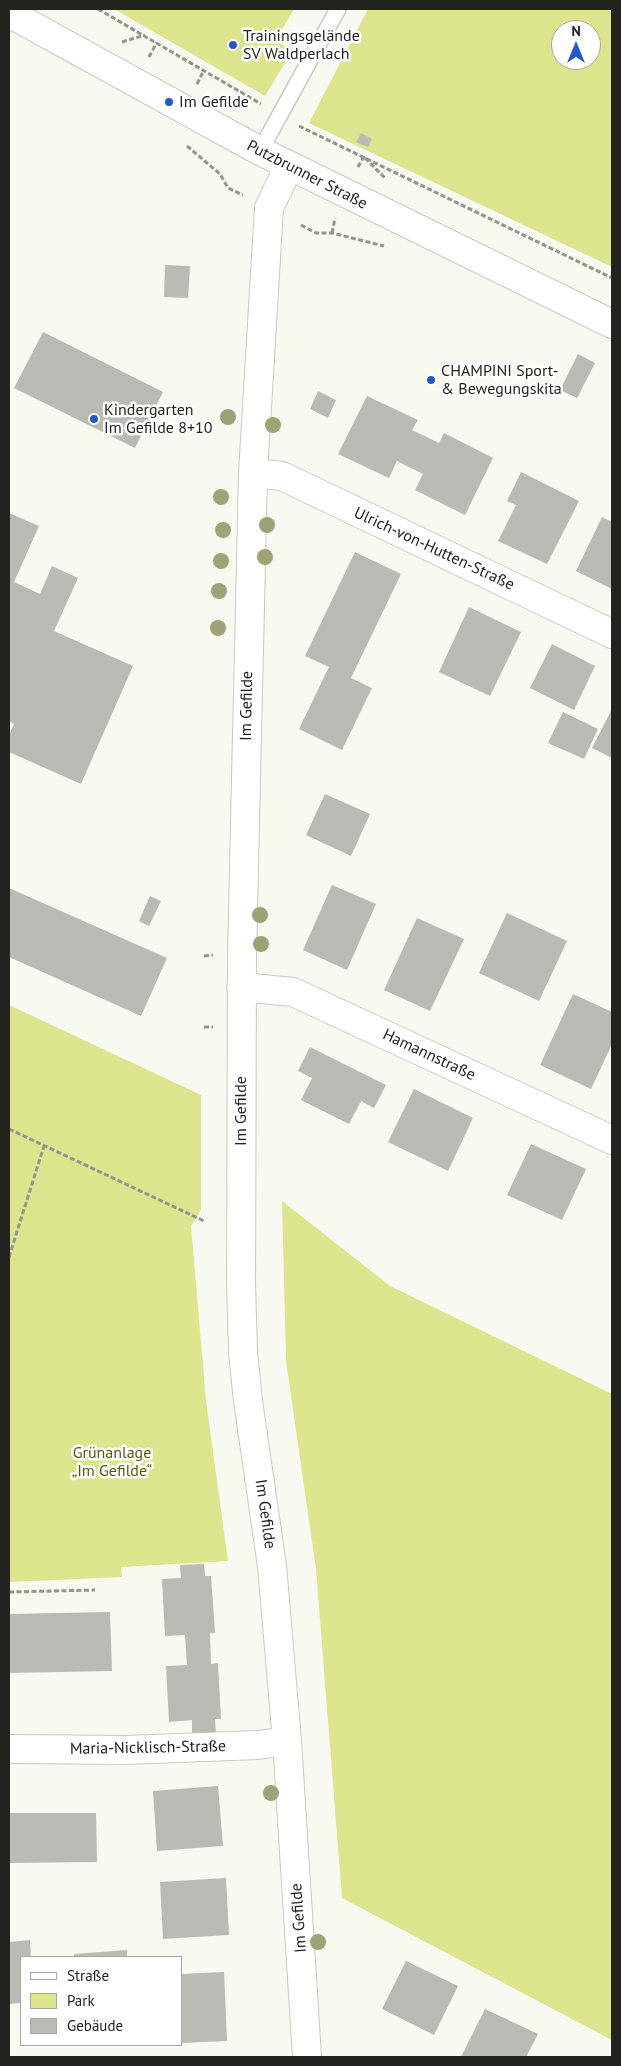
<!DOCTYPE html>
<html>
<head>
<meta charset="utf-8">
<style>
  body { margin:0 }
  #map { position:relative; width:621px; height:2066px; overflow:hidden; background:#f8f9f1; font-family:"PT Sans",sans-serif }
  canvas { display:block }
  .frame { position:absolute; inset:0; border:10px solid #22221f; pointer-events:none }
  .legend { position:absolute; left:20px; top:1956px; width:162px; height:90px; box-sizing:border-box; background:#fff; border:1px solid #a7a7a5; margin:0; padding:6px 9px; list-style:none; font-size:15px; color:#22221f }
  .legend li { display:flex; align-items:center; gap:10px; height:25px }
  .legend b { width:25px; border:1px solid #a7a7a5 }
  .north { position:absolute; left:551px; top:20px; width:50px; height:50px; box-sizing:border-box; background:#fff; border:1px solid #a7a7a5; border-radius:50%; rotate:0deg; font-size:14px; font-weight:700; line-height:20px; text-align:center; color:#22221f }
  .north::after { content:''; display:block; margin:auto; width:18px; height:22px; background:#2458c5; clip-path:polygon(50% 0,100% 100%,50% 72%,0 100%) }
</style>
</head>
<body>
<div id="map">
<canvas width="621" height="2066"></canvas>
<div class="frame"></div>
<ul class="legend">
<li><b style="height:6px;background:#fff"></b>Straße</li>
<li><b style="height:14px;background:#dce48d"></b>Park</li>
<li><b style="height:14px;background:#b9bab3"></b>Gebäude</li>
</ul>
<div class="north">N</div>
</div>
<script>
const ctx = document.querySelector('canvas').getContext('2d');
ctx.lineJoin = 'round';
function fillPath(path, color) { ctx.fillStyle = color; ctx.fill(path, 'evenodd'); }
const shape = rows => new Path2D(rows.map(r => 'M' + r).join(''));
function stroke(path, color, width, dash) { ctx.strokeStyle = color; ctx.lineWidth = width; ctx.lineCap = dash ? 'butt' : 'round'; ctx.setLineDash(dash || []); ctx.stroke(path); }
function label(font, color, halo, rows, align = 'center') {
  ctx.font = font + ' "PT Sans",sans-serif'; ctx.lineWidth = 5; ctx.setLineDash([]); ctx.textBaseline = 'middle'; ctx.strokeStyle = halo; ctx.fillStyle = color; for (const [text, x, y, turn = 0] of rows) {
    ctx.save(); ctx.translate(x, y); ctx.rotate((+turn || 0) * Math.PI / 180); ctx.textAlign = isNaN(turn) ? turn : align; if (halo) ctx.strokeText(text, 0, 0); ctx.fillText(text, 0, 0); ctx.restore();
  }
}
fillPath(shape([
  [114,9,294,9,276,40,293,50,265,96],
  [368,9,612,9,612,267,309,123],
  [561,30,591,30,591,60,561,60],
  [9,1005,201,1095,201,1210,191,1226,206,1401,228,1561,121,1567,122,1577,9,1582],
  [282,1201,390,1286,612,1394,612,2040,342,1898,316,1569,286,1361]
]), '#dce48d');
fillPath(shape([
  [361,133,372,139,368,147,356,142],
  [165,265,190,266,188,298,164,297],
  [43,332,163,392,135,448,14,388],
  [578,354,595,363,577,398,560,390],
  [318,391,336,400,328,418,310,409],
  [367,396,418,420,412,430,439,443,444,433,493,458,465,515,415,490,423,474,397,461,389,478,338,454],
  [521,472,579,501,547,564,498,541,516,505,507,501],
  [9,513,39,526,14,582,40,594,52,566,78,578,54,631,133,666,81,784,9,752,9,735,14,724,9,721],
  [602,517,612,522,612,589,576,571],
  [355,552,401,574,351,678,372,688,342,750,299,729,329,667,305,656],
  [469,607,521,632,490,696,439,672],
  [552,644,595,666,574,710,530,688],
  [612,709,612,758,592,748],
  [563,712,598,729,584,759,548,743],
  [325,794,370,814,351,856,306,835],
  [332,885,376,904,347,970,303,950],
  [9,888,167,958,141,1016,9,957],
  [150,896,161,901,149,926,139,921],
  [507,913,567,941,539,1001,479,973],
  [417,918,464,939,430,1011,384,990],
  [573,994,612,1012,612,1044,591,1089,540,1065],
  [310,1047,386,1085,374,1108,361,1101,349,1124,301,1100,312,1078,298,1071],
  [414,1089,473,1118,448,1171,388,1142],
  [531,1144,586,1169,562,1220,507,1195],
  [204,1564,205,1576,211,1576,215,1633,210,1633,211,1664,218,1663,221,1719,215,1719,216,1733,192,1734,192,1720,169,1722,166,1666,187,1665,185,1635,165,1636,162,1579,181,1578,180,1565],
  [110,1612,112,1671,9,1673,9,1614],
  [218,1786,223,1846,157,1851,153,1791],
  [9,1813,96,1813,97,1862,9,1863],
  [226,1878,229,1935,163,1939,160,1882],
  [30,1940,31,1957,21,1957,21,2003,9,2004,9,1942],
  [127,1950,127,1957,74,1957,74,1954],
  [406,1961,458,1986,434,2035,382,2009],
  [224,1972,227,2041,181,2043,181,1974],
  [485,2009,538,2034,526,2057,461,2057]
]), '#b9bab3');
const lane = shape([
  [260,151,338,9]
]);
const street = shape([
  [289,166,269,208,253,473,242,955,241,1284,243,1352,248,1401,272,1566,287,1741,307,2057],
  [253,473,282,476,612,634],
  [241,987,293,992,612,1140],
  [9,1749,126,1750,258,1745,287,1741]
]);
const secondary = shape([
  [9,13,260,151,612,324]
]);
stroke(lane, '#c9cac3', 18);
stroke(street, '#c9cac3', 30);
stroke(secondary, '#c9cac3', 30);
stroke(shape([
  [98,9,261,104],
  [122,42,145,35],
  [149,57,157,42],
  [197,84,204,70],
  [233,103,235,104,242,91],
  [299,126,612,278],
  [187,146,220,174,228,188,243,195],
  [365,158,385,178],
  [358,167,364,156],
  [301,225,316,233,332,233,384,246],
  [332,233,335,218],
  [204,956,213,955],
  [204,1027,213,1027],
  [9,1129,204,1221],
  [9,1257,44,1146],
  [9,1592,95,1590]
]), '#94948e', 3, [5, 2.5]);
stroke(lane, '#fff', 15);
stroke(street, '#fff', 28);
stroke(secondary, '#fff', 28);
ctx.fillStyle = '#9fa276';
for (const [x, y] of [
  [228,417],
  [273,425],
  [221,497],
  [267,525],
  [223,530],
  [265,557],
  [221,561],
  [219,591],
  [218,628],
  [260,915],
  [261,944],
  [271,1793],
  [318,1942]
]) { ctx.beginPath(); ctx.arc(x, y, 8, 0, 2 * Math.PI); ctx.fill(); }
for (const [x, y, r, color] of [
  [233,45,5,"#2458c5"],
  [169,102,5,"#2458c5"],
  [431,380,5,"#2458c5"],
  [94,419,5,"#2458c5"]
]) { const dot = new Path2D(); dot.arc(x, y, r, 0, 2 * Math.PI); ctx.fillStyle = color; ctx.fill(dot); stroke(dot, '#fff', 2); }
label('16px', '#22221f', '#fff', [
  ["Trainingsgelände",243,36],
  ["SV Waldperlach",243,54],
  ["Im Gefilde",179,102],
  ["CHAMPINI Sport-",441,371],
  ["& Bewegungskita",441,389],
  ["Kindergarten",104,410],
  ["Im Gefilde 8+10",104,428]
], 'left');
label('16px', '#22221f', '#fff', [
  ["Putzbrunner Straße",307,175,27],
  ["Ulrich-von-Hutten-Straße",434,549,25],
  ["Im Gefilde",247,706,-89],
  ["Hamannstraße",429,1055,25],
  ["Im Gefilde",241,1111,-90],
  ["Im Gefilde",265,1514,82],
  ["Maria-Nicklisch-Straße",148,1748,-1],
  ["Im Gefilde",299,1918,-94]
]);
label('16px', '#565a11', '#fff', [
  ["Grünanlage",112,1453],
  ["„Im Gefilde“",112,1471]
]);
</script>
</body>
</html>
